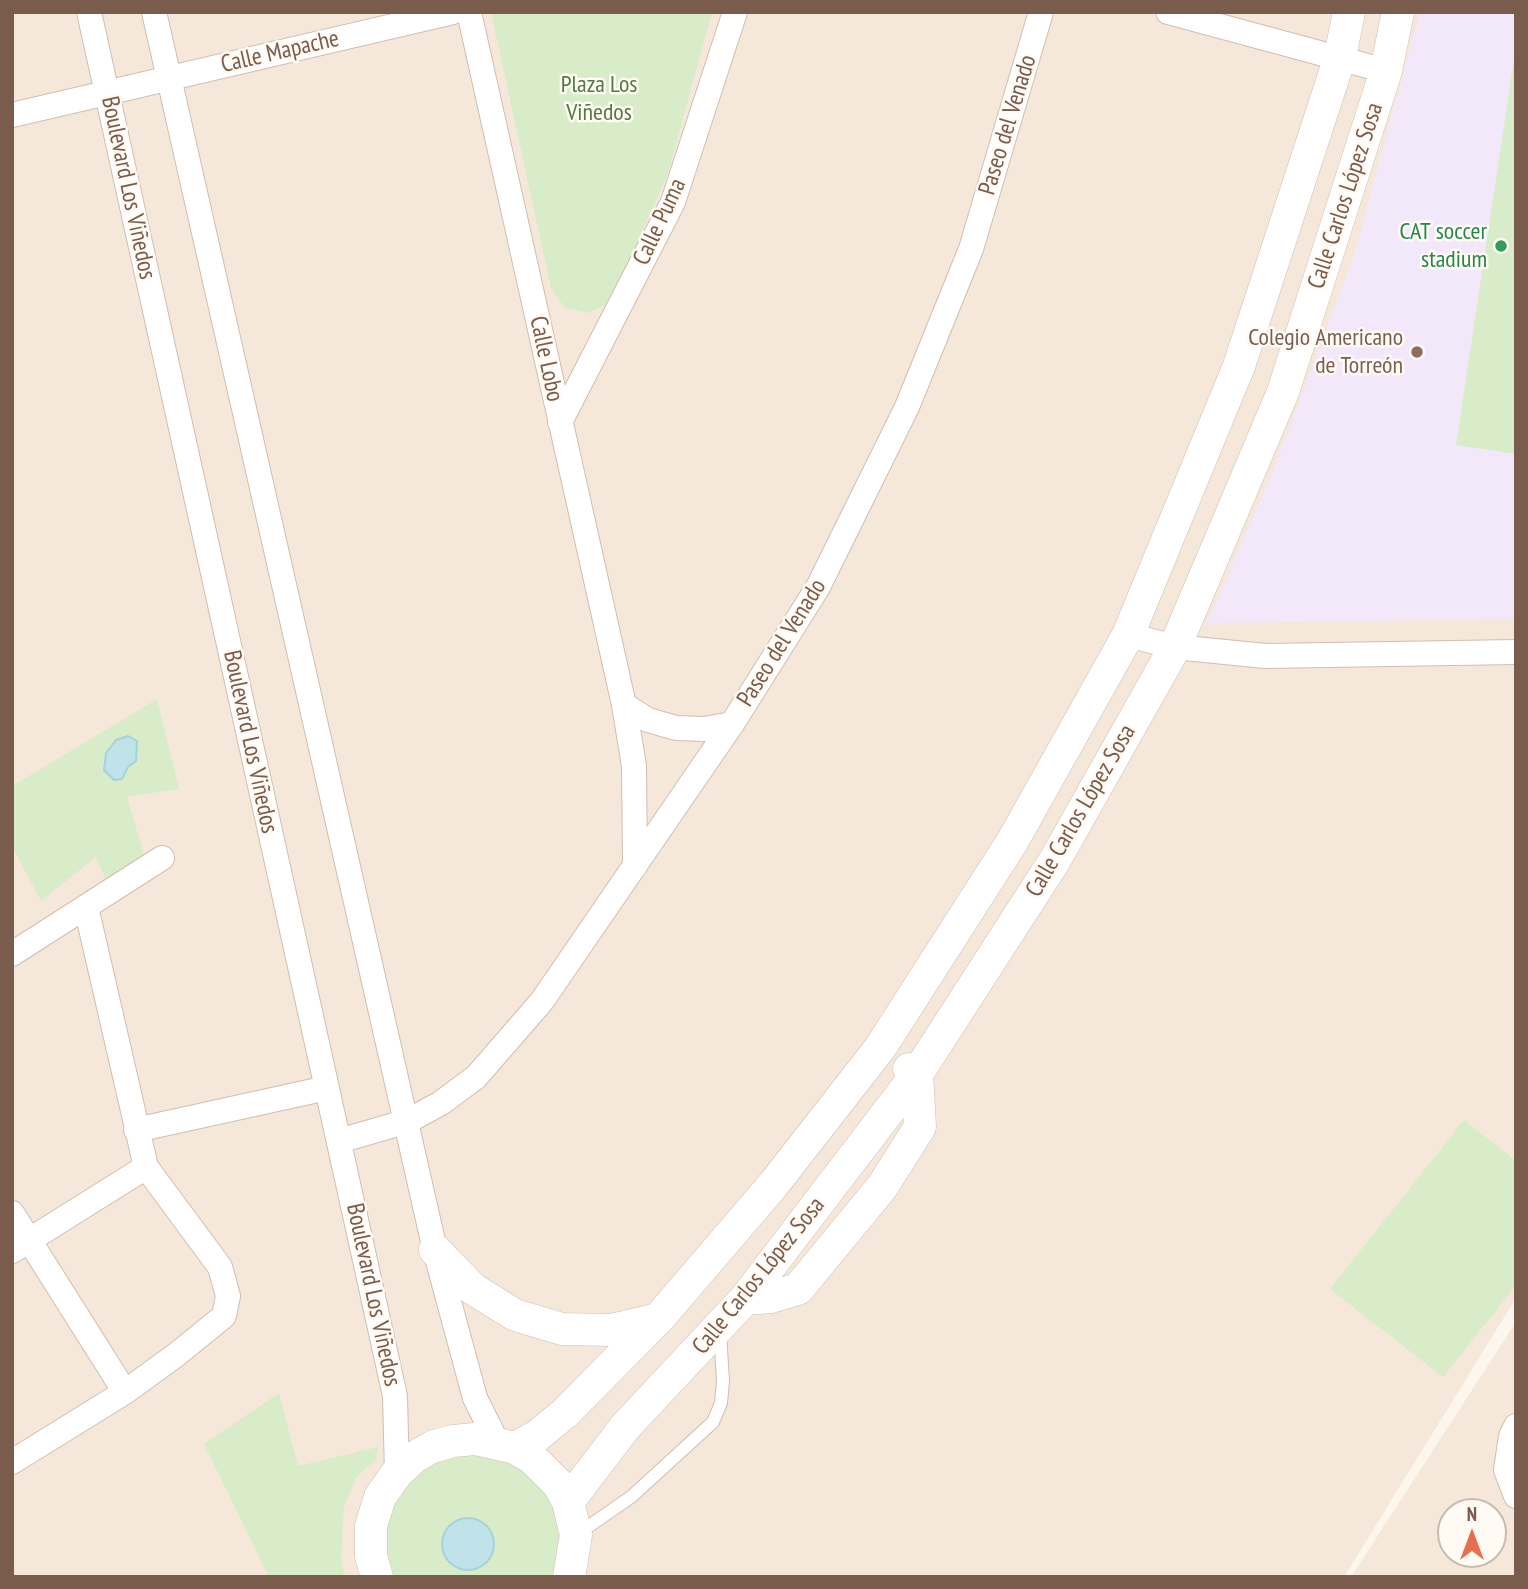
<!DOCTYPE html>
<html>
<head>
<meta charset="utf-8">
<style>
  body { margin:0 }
  #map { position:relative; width:1528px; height:1589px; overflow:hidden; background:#fdf6ec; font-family:"PT Sans Narrow",sans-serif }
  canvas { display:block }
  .frame { position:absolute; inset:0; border:14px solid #7a5c4d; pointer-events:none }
  .north { position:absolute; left:1437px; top:1498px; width:70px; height:70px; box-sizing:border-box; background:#fffaf3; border:2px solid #cabbb1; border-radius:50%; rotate:0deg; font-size:19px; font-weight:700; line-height:28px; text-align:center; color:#7a5c4d }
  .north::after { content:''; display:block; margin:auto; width:24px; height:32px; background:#e76f51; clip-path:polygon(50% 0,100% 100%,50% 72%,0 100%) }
</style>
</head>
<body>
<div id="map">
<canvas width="1528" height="1589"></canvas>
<div class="frame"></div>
<div class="north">N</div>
</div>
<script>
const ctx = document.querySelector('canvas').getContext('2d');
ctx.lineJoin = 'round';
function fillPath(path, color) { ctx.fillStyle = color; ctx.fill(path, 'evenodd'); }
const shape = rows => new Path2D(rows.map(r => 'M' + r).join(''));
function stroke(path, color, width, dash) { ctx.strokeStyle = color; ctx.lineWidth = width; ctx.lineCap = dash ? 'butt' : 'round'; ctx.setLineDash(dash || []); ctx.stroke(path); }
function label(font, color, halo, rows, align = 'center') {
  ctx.font = font + ' "PT Sans Narrow",sans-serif'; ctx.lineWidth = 5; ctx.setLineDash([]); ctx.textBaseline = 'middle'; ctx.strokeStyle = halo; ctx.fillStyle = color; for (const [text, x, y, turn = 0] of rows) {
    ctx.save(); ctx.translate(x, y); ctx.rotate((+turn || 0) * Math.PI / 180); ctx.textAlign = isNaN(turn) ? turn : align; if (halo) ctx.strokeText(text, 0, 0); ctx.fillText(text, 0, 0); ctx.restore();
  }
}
fillPath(shape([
  [12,12,1516,12,1516,1298,1344,1577,12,1577],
  [1516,1322,1516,1577,1351,1577],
  [1451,1512,1493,1512,1493,1554,1451,1554]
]), '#f5e8da');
fillPath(shape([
  [1420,12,1516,12,1516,619,1207,623,1274,469,1354,255]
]), '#f3e8fa');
fillPath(shape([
  [491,12,712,12,668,173,611,302,588,313,565,308,551,288],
  [1516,46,1516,454,1456,445],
  [157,699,179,789,127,797,144,855,106,880,96,857,41,901,12,846,12,786],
  [1464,1120,1516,1161,1516,1285,1443,1377,1330,1289],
  [279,1393,298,1466,378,1447,376,1459,356,1478,344,1507,341,1561,345,1577,269,1577,204,1444],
  [479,1453,508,1460,533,1476,551,1500,561,1527,561,1557,554,1577,389,1577,386,1513,400,1488,422,1468,450,1456]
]), '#d8ecc9');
const water = shape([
  [128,736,137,741,136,761,128,767,122,779,114,780,104,770,106,753,116,740,128,736],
  '442 1544a26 26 0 1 1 52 0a26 26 0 1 1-52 0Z'
]);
fillPath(water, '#bfe3e8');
stroke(water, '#a5d3da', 2);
const service = shape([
  [576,1535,631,1497,713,1422,721,1403,723,1381,720,1333]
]);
const minor = shape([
  [89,12,395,1396,397,1473],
  [154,12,435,1250,475,1398,497,1442],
  [469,12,624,705,634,766,635,866],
  [1168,12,1386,71],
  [12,115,453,12],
  [560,422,673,202,735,12],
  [1128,635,1175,647,1265,656,1516,652],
  [624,705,648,720,676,728,704,729,732,724],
  [12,954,162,858],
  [136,1130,327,1088],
  [339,1141,408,1121,441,1103,476,1077,542,1001,732,724,818,587,907,407,971,249,1041,12],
  [12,1213,125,1392],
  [12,1251,146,1167],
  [1516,1426,1511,1436,1506,1470,1516,1496],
  [12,1462,125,1392,176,1355,224,1316,228,1296,220,1267,146,1167,86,907]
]);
const tertiary = shape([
  [435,1250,473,1289,515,1315,562,1329,611,1330,658,1319],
  [745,1299,771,1297,798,1289,882,1187,920,1127,917,1074,909,1069],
  [515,1448,537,1436,565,1413,659,1318,773,1185,880,1048,1012,842,1128,635,1239,366,1340,57,1349,12],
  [568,1502,625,1427,745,1299,917,1074,1055,860,1175,647,1283,392,1386,71,1398,12],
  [377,1577,371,1556,371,1526,380,1497,397,1473,413,1458,432,1447,453,1441,475,1439,515,1448,532,1458,559,1485,568,1502,576,1535,569,1577]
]);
stroke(service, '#d1beb0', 14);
stroke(minor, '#d1beb0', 26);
stroke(tertiary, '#d1beb0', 33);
stroke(service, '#fff', 12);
stroke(minor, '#fff', 24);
stroke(tertiary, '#fff', 32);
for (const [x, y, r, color] of [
  [1501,246,7,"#2e9e5b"],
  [1417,352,7,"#8d6e63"]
]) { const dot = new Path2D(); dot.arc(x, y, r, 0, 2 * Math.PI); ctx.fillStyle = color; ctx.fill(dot); stroke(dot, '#fffaf3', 2.5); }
label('24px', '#7a5c4d', '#fffaf3', [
  ["Calle Mapache",280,52,-13],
  ["Paseo del Venado",1008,125,-73],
  ["Boulevard Los Viñedos",128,188,78],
  ["Calle Carlos López Sosa",1346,196,-72],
  ["Calle Puma",660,222,-65],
  ["Calle Lobo",546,359,78],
  ["Paseo del Venado",782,643,-58],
  ["Boulevard Los Viñedos",250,742,78],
  ["Calle Carlos López Sosa",1081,811,-60],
  ["Calle Carlos López Sosa",759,1276,-51],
  ["Boulevard Los Viñedos",373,1295,78]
]);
label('24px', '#537a41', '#fffaf3', [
  ["Plaza Los",599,85],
  ["Viñedos",599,113]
]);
label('24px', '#27864d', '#fffaf3', [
  ["CAT soccer",1487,232],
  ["stadium",1487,260]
], 'right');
label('24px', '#785e54', '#fffaf3', [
  ["Colegio Americano",1403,338],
  ["de Torreón",1403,366]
], 'right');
</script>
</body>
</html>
